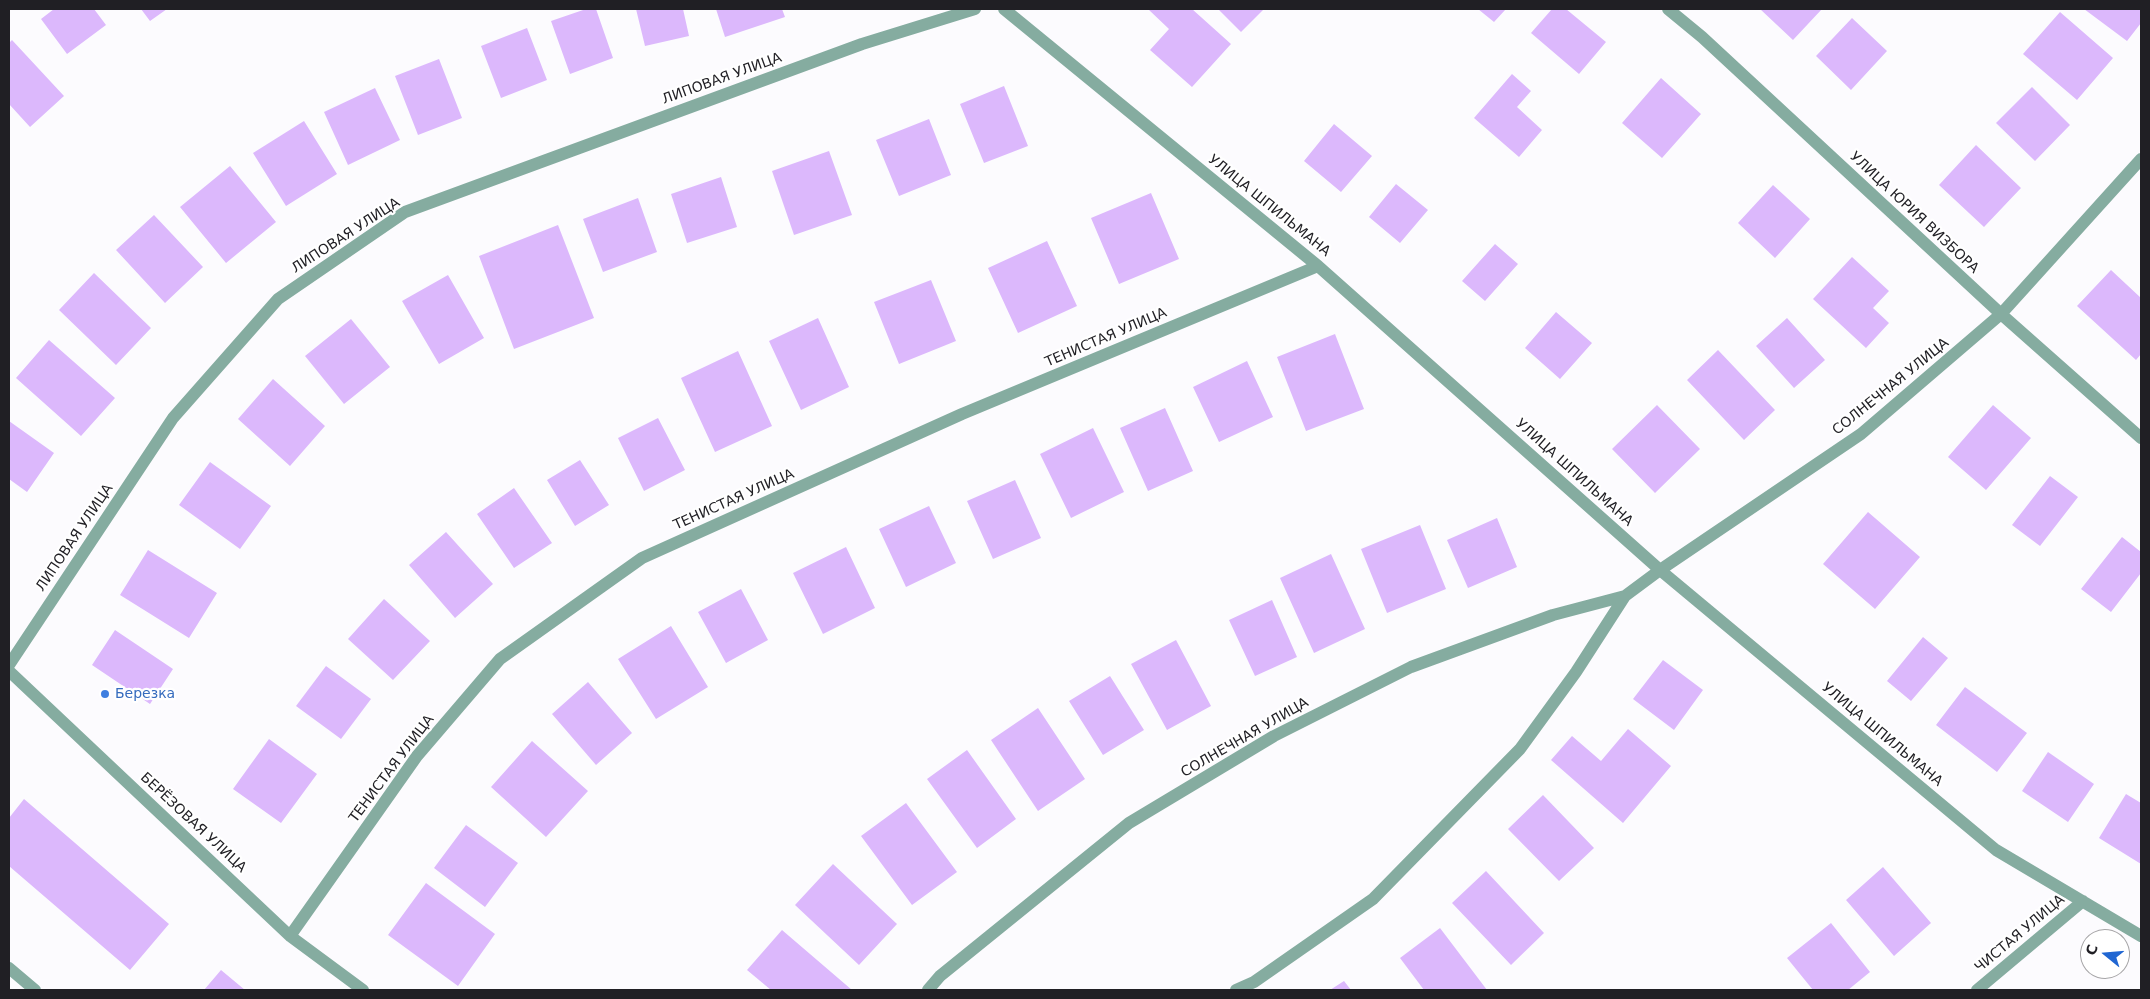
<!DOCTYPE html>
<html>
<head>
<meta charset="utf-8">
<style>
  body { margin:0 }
  #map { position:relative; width:2150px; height:999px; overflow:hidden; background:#fcfbfe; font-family:"DejaVu Sans",sans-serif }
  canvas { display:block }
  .frame { position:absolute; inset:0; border:10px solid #201f24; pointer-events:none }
  .north { position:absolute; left:2080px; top:929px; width:50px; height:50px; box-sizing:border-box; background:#fff; border:1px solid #a6a5a7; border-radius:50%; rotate:287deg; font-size:14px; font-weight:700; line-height:20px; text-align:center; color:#201f24 }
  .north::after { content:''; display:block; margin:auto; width:18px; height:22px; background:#2066d2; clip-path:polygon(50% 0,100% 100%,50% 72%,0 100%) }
</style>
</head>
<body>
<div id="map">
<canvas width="2150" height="999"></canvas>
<div class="frame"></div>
<div class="north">С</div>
</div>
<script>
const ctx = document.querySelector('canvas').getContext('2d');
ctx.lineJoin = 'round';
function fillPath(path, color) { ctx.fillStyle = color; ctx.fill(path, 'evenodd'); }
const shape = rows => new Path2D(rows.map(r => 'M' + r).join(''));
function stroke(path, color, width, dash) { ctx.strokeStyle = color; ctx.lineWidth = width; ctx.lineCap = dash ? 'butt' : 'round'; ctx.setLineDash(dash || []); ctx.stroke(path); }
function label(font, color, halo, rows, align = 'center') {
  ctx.font = font + ' "DejaVu Sans",sans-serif'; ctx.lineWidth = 4.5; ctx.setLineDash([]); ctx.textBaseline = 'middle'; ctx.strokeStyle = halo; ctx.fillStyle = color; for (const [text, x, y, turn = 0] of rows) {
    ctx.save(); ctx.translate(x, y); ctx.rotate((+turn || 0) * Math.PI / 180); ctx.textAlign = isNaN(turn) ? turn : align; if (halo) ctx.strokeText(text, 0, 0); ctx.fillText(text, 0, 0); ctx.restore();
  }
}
fillPath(shape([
  [54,9,94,9,106,25,67,54,41,19],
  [141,9,167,9,150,21],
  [586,9,596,9,613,58,570,74,551,21],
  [636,9,683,9,689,36,645,46],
  [716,9,782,9,785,17,725,37],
  [1150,9,1192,9,1231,44,1192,87,1150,50,1169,29,1149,10],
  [1218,9,1264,9,1241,32],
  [1478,9,1506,9,1494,22],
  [1552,9,1566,9,1606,42,1579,74,1531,33],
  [1760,9,1822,9,1793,40],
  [2084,9,2141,9,2141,23,2127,41],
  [2060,12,2113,58,2077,100,2023,54],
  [1852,18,1887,51,1851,90,1816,56],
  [527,28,547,80,501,98,481,46],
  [12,40,64,96,30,127,9,104,9,43],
  [439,59,462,118,418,135,395,76],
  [1512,74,1531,91,1517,107,1542,130,1519,157,1474,118],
  [1661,78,1701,114,1662,158,1622,123],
  [1004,86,1028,146,984,163,960,104],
  [2032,87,2070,125,2035,161,1996,123],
  [375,88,400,140,348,165,324,112],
  [929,119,951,175,899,196,876,140],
  [304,121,337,174,286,206,253,153],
  [1334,124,1372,156,1341,192,1304,161],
  [1976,145,2021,188,1984,227,1939,185],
  [829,151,852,215,794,235,772,171],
  [230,166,276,222,226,263,180,207],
  [721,177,737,227,687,243,671,194],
  [1396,184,1428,210,1400,243,1369,217],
  [1773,185,1810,219,1775,258,1738,223],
  [1151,193,1179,259,1119,284,1091,218],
  [638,198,657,252,603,272,583,219],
  [154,215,203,267,165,303,116,250],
  [558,225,594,318,514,349,479,256],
  [1047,241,1077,306,1018,333,988,268],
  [1495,244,1518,264,1485,301,1462,281],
  [1852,257,1889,291,1873,308,1889,323,1866,348,1813,299],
  [2111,270,2141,298,2141,354,2136,360,2077,306],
  [94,273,151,328,116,365,59,310],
  [448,275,484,338,439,364,402,301],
  [931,280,956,341,899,364,874,302],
  [1556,312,1592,343,1560,379,1525,348],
  [818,318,849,387,801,410,769,341],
  [1787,318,1825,360,1794,388,1756,346],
  [351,319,390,367,344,404,305,356],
  [1335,334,1364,409,1306,431,1277,357],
  [49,340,115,398,81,436,16,378],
  [1718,350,1775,410,1744,440,1687,380],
  [738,351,772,426,715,452,681,378],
  [1247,361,1273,417,1219,442,1193,387],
  [273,379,325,426,290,466,238,419],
  [1657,405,1700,449,1655,493,1612,449],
  [1993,405,2031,438,1986,490,1948,457],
  [1165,408,1193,471,1148,491,1120,428],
  [658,418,685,470,644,491,618,438],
  [9,421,54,453,27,492,9,479],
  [1093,428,1124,492,1071,518,1040,454],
  [580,460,609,505,575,526,547,480],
  [210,462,271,506,240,549,179,505],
  [2050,476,2078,497,2040,546,2012,525],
  [1015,480,1041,538,993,559,967,501],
  [514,488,552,543,514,568,477,514],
  [929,506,956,563,906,587,879,529],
  [1868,512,1920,557,1875,609,1823,564],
  [1497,518,1517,567,1468,588,1447,540],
  [1420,525,1446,589,1387,613,1361,549],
  [446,532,493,584,455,618,409,565],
  [2122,537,2141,552,2141,573,2111,612,2081,589],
  [846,547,875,608,823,634,793,573],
  [148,550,217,593,189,638,120,595],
  [1331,554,1365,629,1314,653,1280,578],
  [741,589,768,640,726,663,698,612],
  [384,599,430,641,393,680,348,639],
  [1272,600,1297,657,1255,676,1229,620],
  [671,626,708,687,656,719,618,659],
  [115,630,173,669,150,704,92,665],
  [1923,637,1948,658,1911,701,1887,681],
  [1176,640,1211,706,1167,730,1131,664],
  [1663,660,1703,690,1674,730,1633,699],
  [326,666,371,699,341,739,296,706],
  [1110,676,1144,730,1103,755,1069,701],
  [588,682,632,733,596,765,552,714],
  [1965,687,2027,733,1997,772,1936,725],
  [1038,708,1085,779,1038,811,991,740],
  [1628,729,1671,766,1623,823,1551,760,1572,736,1601,761],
  [269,739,317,774,281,823,233,789],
  [532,741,588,791,546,837,491,787],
  [967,750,1016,819,977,848,927,779],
  [2048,752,2094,784,2068,822,2022,791],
  [2126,794,2141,803,2141,864,2099,838],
  [1543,795,1594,848,1559,881,1508,829],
  [24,799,169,924,130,970,9,866,9,818],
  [906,803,957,872,912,905,861,836],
  [466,825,518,863,485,907,434,868],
  [833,864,897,924,859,965,795,905],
  [1883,867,1931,923,1894,956,1846,900],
  [1486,871,1544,933,1511,965,1452,903],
  [426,883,495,934,458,986,388,935],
  [1831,923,1870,972,1848,990,1813,990,1787,958],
  [1440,928,1487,990,1424,990,1400,958],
  [782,930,852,990,771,990,747,970],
  [221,970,245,990,204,990],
  [1344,981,1351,990,1330,990]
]), '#dcb8fc');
stroke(shape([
  [9,968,35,990]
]), '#85aca0', 12);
stroke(shape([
  [1004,9,1318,266,1660,570,1996,850,2141,936],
  [1668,9,1702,37,2001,314,2141,438],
  [9,665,173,418,278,299,405,212,862,44,975,9],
  [9,671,290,936,363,990],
  [290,936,417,756,500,659,642,558,962,414,1318,266],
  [928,990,940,976,1129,823,1274,736,1411,667,1553,615,1625,596,1660,570,1861,434,2001,314,2141,159],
  [1236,990,1254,982,1373,899,1520,749,1576,672,1625,596],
  [1977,990,2083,901]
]), '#85aca0', 12);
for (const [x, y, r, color] of [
  [105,694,5,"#3f7fe0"]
]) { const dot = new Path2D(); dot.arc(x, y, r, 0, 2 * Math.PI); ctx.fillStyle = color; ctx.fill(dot); stroke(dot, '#fff', 2); }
label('14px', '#201f24', '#fff', [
  ["ЛИПОВАЯ УЛИЦА",722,79,-20],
  ["УЛИЦА ШПИЛЬМАНА",1269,206,39],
  ["УЛИЦА ЮРИЯ ВИЗБОРА",1914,213,43],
  ["ЛИПОВАЯ УЛИЦА",346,236,-33],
  ["ТЕНИСТАЯ УЛИЦА",1106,338,-23],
  ["СОЛНЕЧНАЯ УЛИЦА",1891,387,-39],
  ["УЛИЦА ШПИЛЬМАНА",1574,473,42],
  ["ТЕНИСТАЯ УЛИЦА",734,500,-24],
  ["ЛИПОВАЯ УЛИЦА",75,538,-56],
  ["УЛИЦА ШПИЛЬМАНА",1882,735,40],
  ["СОЛНЕЧНАЯ УЛИЦА",1245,738,-30],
  ["ТЕНИСТАЯ УЛИЦА",392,769,-53],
  ["БЕРЁЗОВАЯ УЛИЦА",193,823,43],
  ["ЧИСТАЯ УЛИЦА",2020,934,-40]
]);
label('14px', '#366cbe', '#fff', [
  ["Березка",115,694]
], 'left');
</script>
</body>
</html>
